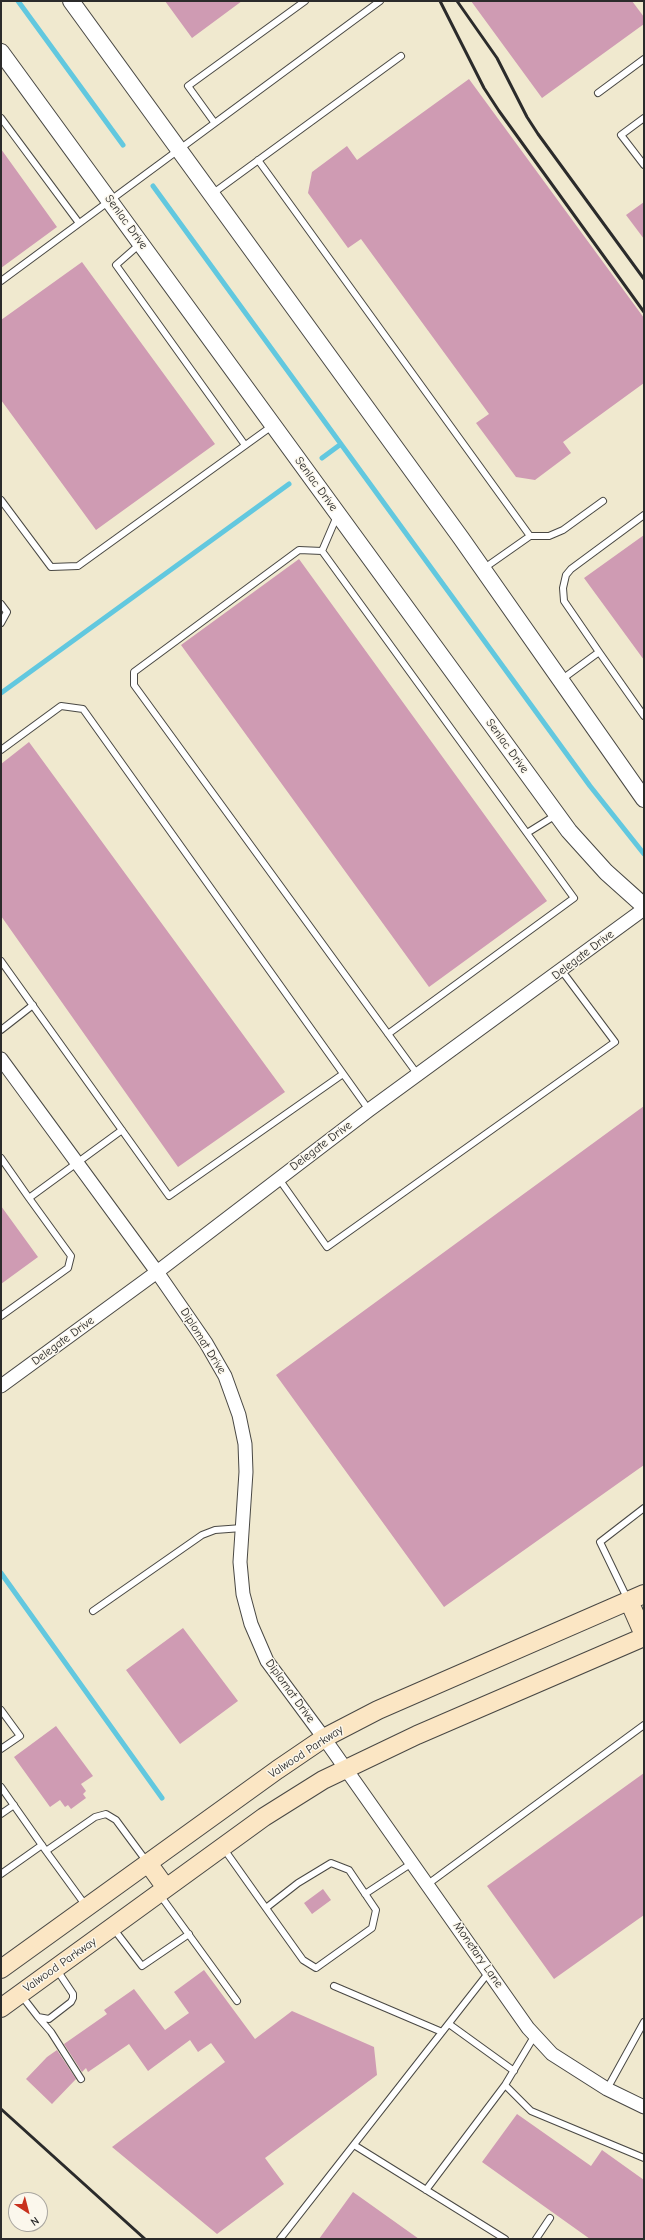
<!DOCTYPE html>
<html>
<head>
<meta charset="utf-8">
<style>
  body { margin:0 }
  #map { position:relative; width:645px; height:2240px; overflow:hidden; background:#f0e9cf; font-family:"Comic Neue",sans-serif }
  canvas { display:block }
  .frame { position:absolute; inset:0; border:2px solid #2b2b2b; pointer-events:none }
  .north { position:absolute; left:8px; top:2192px; width:40px; height:40px; box-sizing:border-box; background:#fbf7ec; border:1px solid #a8a59f; border-radius:50%; rotate:144deg; font-size:11px; font-weight:700; line-height:16px; text-align:center; color:#2b2b2b }
  .north::after { content:''; display:block; margin:auto; width:14px; height:18px; background:#c8321e; clip-path:polygon(50% 0,100% 100%,50% 72%,0 100%) }
</style>
</head>
<body>
<div id="map">
<canvas width="645" height="2240"></canvas>
<div class="frame"></div>
<div class="north">N</div>
</div>
<script>
const ctx = document.querySelector('canvas').getContext('2d');
ctx.lineJoin = 'round';
const shape = rows => new Path2D(rows.map(r => 'M' + r).join(''));
function stroke(path, color, width, dash) { ctx.strokeStyle = color; ctx.lineWidth = width; ctx.lineCap = dash ? 'butt' : 'round'; ctx.setLineDash(dash || []); ctx.stroke(path); }
function fillPath(path, color) { ctx.fillStyle = color; ctx.fill(path, 'evenodd'); }
function label(font, color, halo, rows, align = 'center') {
  ctx.font = font + ' "Comic Neue",sans-serif'; ctx.lineWidth = 3; ctx.setLineDash([]); ctx.textBaseline = 'middle'; ctx.strokeStyle = halo; ctx.fillStyle = color; for (const [text, x, y, turn = 0] of rows) {
    ctx.save(); ctx.translate(x, y); ctx.rotate((+turn || 0) * Math.PI / 180); ctx.textAlign = isNaN(turn) ? turn : align; if (halo) ctx.strokeText(text, 0, 0); ctx.fillText(text, 0, 0); ctx.restore();
  }
}
stroke(shape([
  [18,1,123,145],
  [153,186,590,786,644,854],
  [322,458,341,444],
  [1,693,289,484],
  [1,1573,162,1798]
]), '#62c8df', 5);
fillPath(shape([
  [165,1,242,1,192,38],
  [471,1,632,1,644,17,644,24,542,98],
  [469,79,644,318,644,383,563,442,571,453,535,480,516,477,476,423,489,414,361,239,348,248,308,193,312,172,347,146,357,160],
  [1,149,57,227,1,268],
  [644,202,644,239,626,215],
  [82,262,215,444,96,530,1,400,1,320],
  [644,535,644,660,584,578],
  [299,559,547,901,429,987,181,645],
  [29,742,285,1092,178,1167,1,916,1,764],
  [644,1106,644,1465,444,1607,276,1375],
  [1,1206,38,1257,1,1284],
  [183,1628,238,1701,180,1744,126,1670],
  [56,1726,93,1776,81,1784,86,1791,83,1794,86,1798,71,1809,68,1805,65,1807,60,1800,50,1807,14,1757],
  [644,1773,644,1915,554,1979,487,1886],
  [323,1889,331,1900,312,1914,304,1903],
  [204,1970,255,2039,292,2011,374,2047,377,2075,265,2158,284,2184,217,2234,112,2147,225,2062,211,2043,198,2052,190,2040,148,2071,129,2044,88,2072,86,2068,82,2072,64,2044,107,2014,104,2010,134,1989,165,2030,189,2013,174,1992],
  [57,2050,76,2079,52,2104,26,2079,47,2057],
  [517,2114,591,2166,602,2150,644,2180,644,2239,590,2239,482,2162],
  [353,2192,419,2239,319,2239]
]), '#cf9bb3');
const service = shape([
  [598,93,644,59],
  [1,118,79,223],
  [644,118,621,135,644,165],
  [214,122,188,86,305,1],
  [258,160,530,536,483,569],
  [212,194,401,56],
  [140,244,116,265,245,445],
  [1,281,380,1],
  [1,500,51,567,78,566,272,426],
  [530,536,549,536,563,530,603,501],
  [322,551,337,516],
  [1,604,7,612,1,623],
  [599,652,644,716],
  [561,680,599,652,564,601,563,588,566,575,571,569,644,515],
  [1,750,61,706,83,709,369,1110],
  [527,833,556,815],
  [1,961,169,1196,343,1074],
  [1,1030,33,1005],
  [388,1034,574,898,322,551,299,550,134,672,134,685,418,1075],
  [1,1158,29,1198,122,1130],
  [279,1179,327,1247,615,1042,562,971],
  [1,1316,68,1268,71,1256,29,1198],
  [628,1600,600,1542,644,1508],
  [93,1611,202,1535,215,1530,242,1528],
  [1,1710,20,1736,1,1749],
  [1,1787,46,1851,95,1817,106,1814,116,1820,147,1862],
  [1,1814,14,1805],
  [224,1849,258,1897,303,1960,316,1968,372,1928,376,1910,349,1870,331,1863,298,1883,266,1908],
  [46,1851,86,1906],
  [1,1874,42,1845],
  [428,1884,644,1725],
  [365,1894,412,1863],
  [160,1895,237,2001],
  [113,1928,142,1966,189,1934],
  [334,1986,442,2032],
  [21,1995,38,2017,49,2019,71,2002,73,1998,73,1994,57,1970],
  [38,2017,51,2032,81,2079],
  [449,2024,514,2071],
  [535,2035,505,2085,531,2111,644,2158],
  [607,2089,644,2022],
  [354,2145,505,2239],
  [426,2190,505,2085],
  [280,2239,489,1972],
  [536,2239,550,2218]
]);
const minor = shape([
  [1,1059,157,1272,206,1343,225,1376,239,1415,245,1444,246,1472,240,1562,243,1594,251,1624,267,1661,324,1738,528,2028,552,2054,607,2089,644,2107],
  [1,1386,157,1272,369,1110,644,909]
]);
const tertiary = shape([
  [71,1,461,538,644,799],
  [1,52,569,831,606,872,644,906]
]);
const secondary = shape([
  [629,1601,644,1635],
  [148,1863,166,1888],
  [1,1969,277,1770,324,1738,378,1710,644,1594],
  [1,2008,264,1817,323,1780,417,1735,644,1637]
]);
stroke(service, '#494844', 8);
stroke(minor, '#494844', 15);
stroke(tertiary, '#494844', 18);
stroke(secondary, '#494844', 20);
stroke(service, '#fff', 6);
stroke(minor, '#fff', 13);
stroke(tertiary, '#fff', 16);
stroke(secondary, '#fbe6c4', 18);
stroke(shape([
  [440,1,484,88,499,111,644,312],
  [457,1,497,58,527,117,538,134,644,279],
  [1,2109,145,2239]
]), '#2b2b2b', 3);
label('12px', '#2b2b2b', '#fbf7ec', [
  ["Senlac Drive",126,222,54],
  ["Senlac Drive",316,484,54],
  ["Senlac Drive",507,746,54],
  ["Delegate Drive",583,955,-37],
  ["Delegate Drive",321,1146,-37],
  ["Delegate Drive",63,1341,-36],
  ["Diplomat Drive",203,1341,58],
  ["Diplomat Drive",290,1691,54],
  ["Valwood Parkway",306,1752,-33],
  ["Monetary Lane",478,1955,55],
  ["Valwood Parkway",60,1965,-35]
]);
</script>
</body>
</html>
